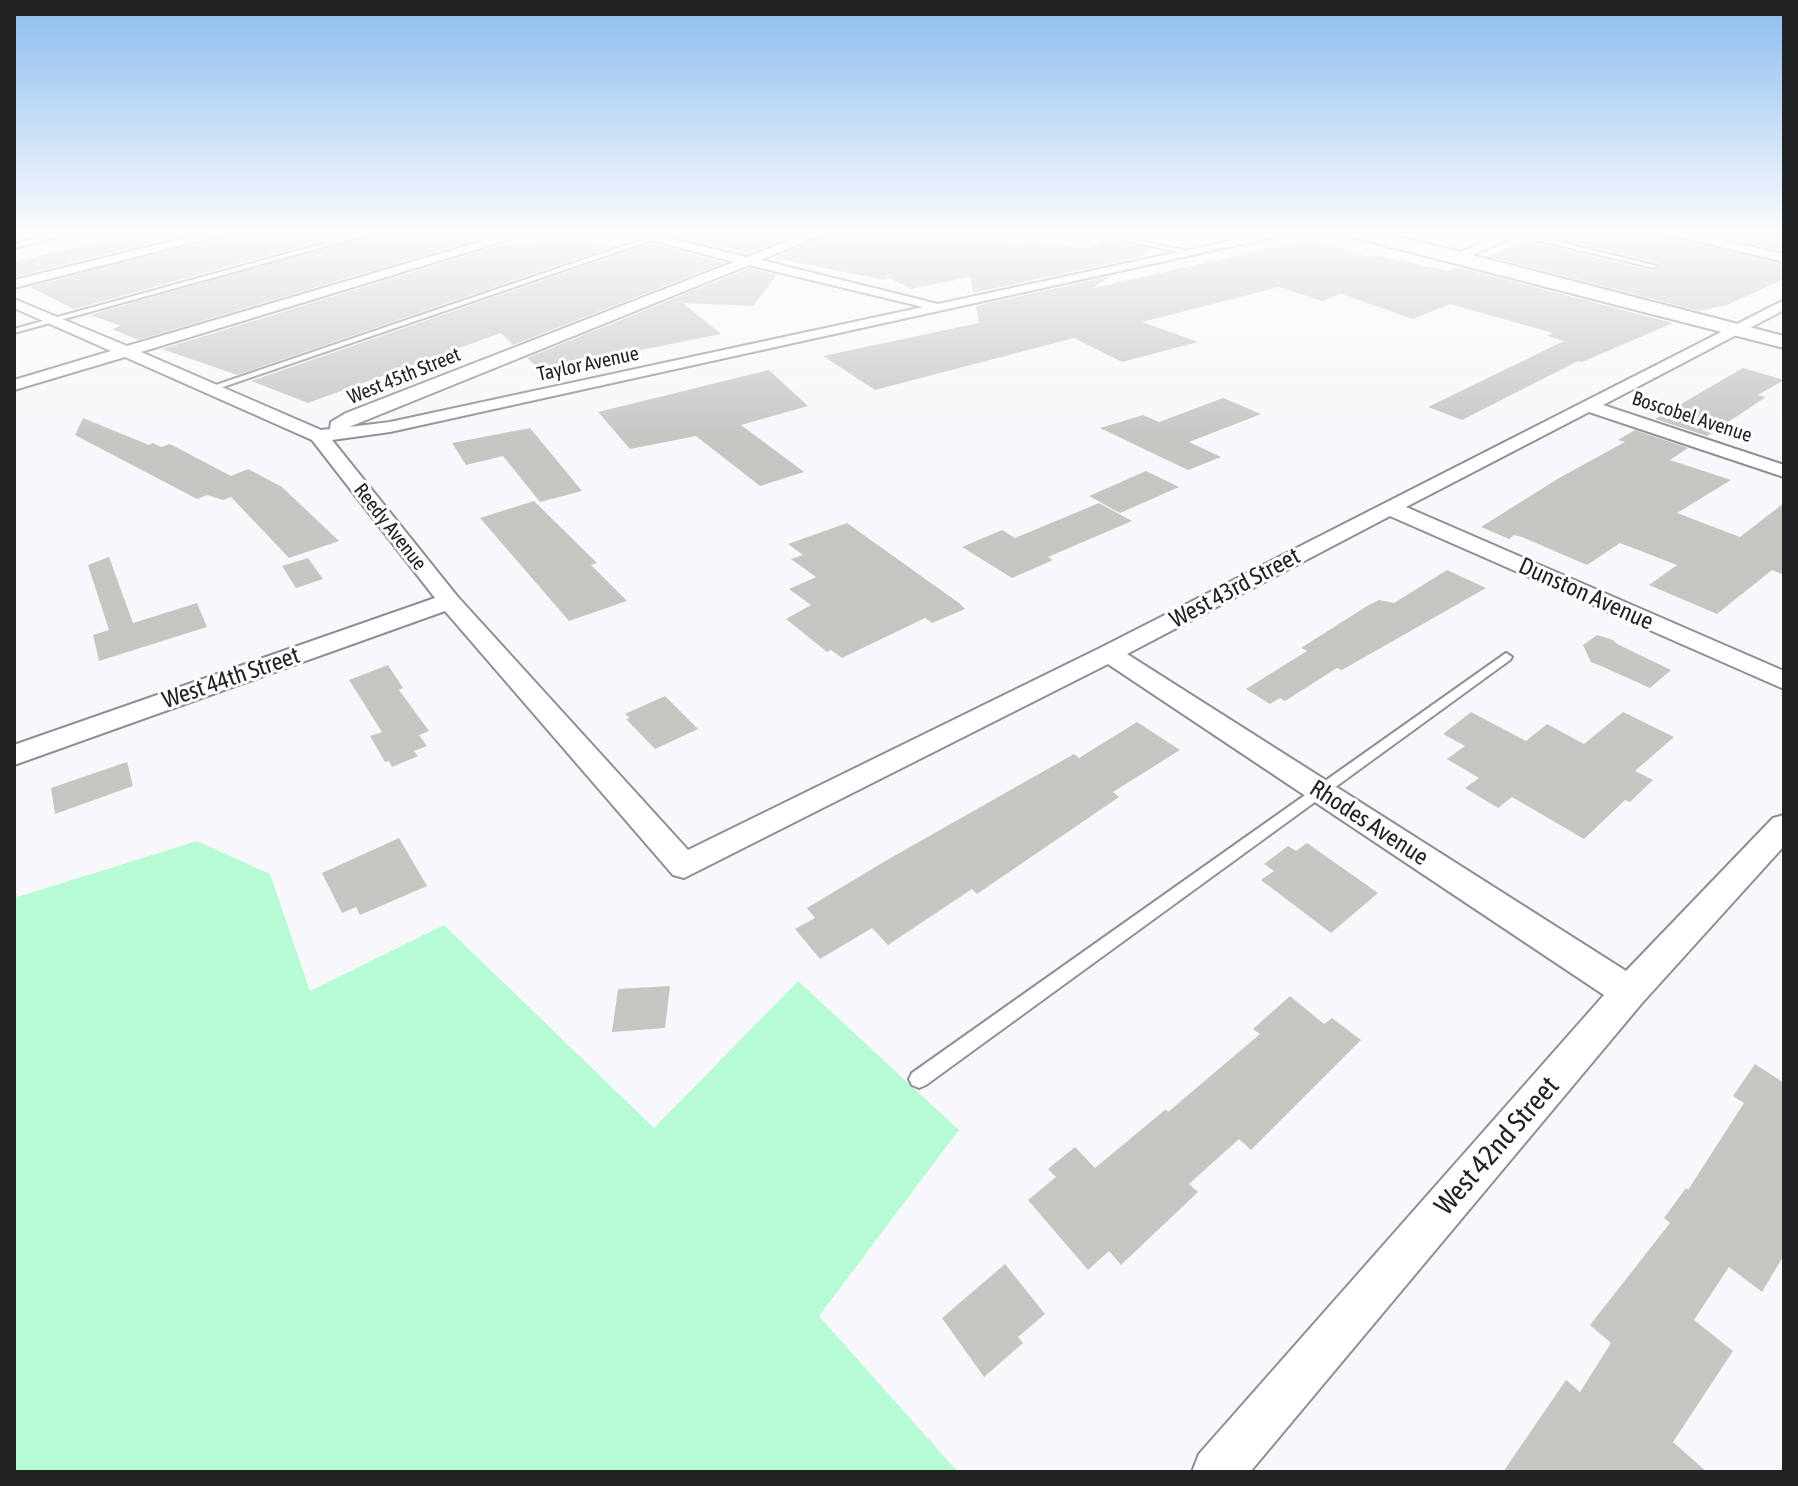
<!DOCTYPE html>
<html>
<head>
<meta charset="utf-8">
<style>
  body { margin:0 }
  #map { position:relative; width:1798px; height:1486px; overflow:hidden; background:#f8f8fc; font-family:"Asap Condensed",sans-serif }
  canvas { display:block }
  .frame { position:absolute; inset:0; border:16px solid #212223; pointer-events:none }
</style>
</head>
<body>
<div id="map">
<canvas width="1798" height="1486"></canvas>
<div class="frame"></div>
</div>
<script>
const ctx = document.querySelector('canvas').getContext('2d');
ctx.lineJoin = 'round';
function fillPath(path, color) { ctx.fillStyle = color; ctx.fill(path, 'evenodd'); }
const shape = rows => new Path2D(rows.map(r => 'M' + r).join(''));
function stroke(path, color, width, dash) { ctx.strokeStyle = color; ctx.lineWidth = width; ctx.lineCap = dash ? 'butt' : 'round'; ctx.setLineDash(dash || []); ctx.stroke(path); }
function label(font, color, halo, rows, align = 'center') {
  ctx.font = font + ' "Asap Condensed",sans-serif'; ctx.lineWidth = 6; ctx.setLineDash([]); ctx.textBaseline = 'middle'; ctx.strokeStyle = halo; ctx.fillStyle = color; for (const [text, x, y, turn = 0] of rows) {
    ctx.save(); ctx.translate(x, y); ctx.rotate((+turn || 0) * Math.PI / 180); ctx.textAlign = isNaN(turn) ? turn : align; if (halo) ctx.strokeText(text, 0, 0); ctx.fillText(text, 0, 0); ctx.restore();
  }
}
fillPath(shape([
  [197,841,270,874,310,991,444,925,654,1128,798,981,959,1130,819,1316,958,1472,14,1472,14,898]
]), '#b7fbd5');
fillPath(shape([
  [145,233,192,233,14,277,14,262,122,236],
  [231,233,350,233,74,309,30,287],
  [376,233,456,233,479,239,138,340,112,329,121,326,90,315],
  [675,233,709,233,715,237,715,233,798,233,749,253,672,236],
  [828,233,891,233,928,240,941,233,954,233,1018,245,1024,241,1090,249,1104,240,1152,249,1140,257,973,293,970,277,911,289,889,278,884,280,774,258],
  [1581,233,1662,233,1784,265,1784,279,1727,305,1699,311,1487,256,1527,241,1653,271,1660,267,1658,263,1550,237,1564,240],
  [1704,233,1743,233,1784,243,1784,251],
  [561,235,610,247,635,239,237,375,162,349,507,243,527,246],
  [1312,239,1368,257,1374,255,1447,271,1457,267,1673,323,1582,362,1578,361,1462,420,1428,407,1564,341,1547,336,1553,333,1450,304,1413,319,1341,294,1322,301,1279,287,1142,322,1198,342,1122,362,1074,338,875,390,823,356,979,323,976,306,1111,276,1093,288],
  [651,243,724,263,513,345,501,333,308,403,251,381],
  [749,268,777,275,753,306,683,303,721,334,541,370,527,358],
  [1743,368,1784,380,1758,395,1766,397,1707,436,1655,419],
  [769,370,808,406,741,425,804,472,760,486,696,436,630,449,598,412],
  [1223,398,1261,414,1189,442,1221,457,1188,470,1100,428,1143,415,1159,422],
  [83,418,149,445,153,443,161,447,170,444,231,476,248,469,282,487,339,541,289,558,231,497,223,500,207,495,197,499,75,435],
  [530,428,582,491,540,502,503,456,466,465,452,443],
  [1635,430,1688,448,1670,460,1731,480,1677,513,1740,537,1784,503,1784,575,1772,570,1717,614,1649,585,1677,565,1620,543,1587,565,1522,537,1514,535,1509,539,1481,527,1559,478,1625,442,1618,440],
  [1146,471,1179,487,1120,513,1089,496],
  [534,501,597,563,591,565,627,601,569,621,480,518],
  [1099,503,1132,521,1048,557,1053,560,1012,578,962,547,1002,530,1015,538],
  [847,523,959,603,965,609,932,623,925,618,842,658,831,650,827,652,786,619,811,605,789,589,816,577,791,559,803,555,788,544],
  [109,557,133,623,197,603,207,627,99,661,93,635,109,630,88,565],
  [308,558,323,579,296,588,282,566],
  [1447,570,1486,588,1342,670,1337,668,1285,701,1280,698,1270,704,1246,689,1307,651,1301,648,1367,606,1379,600,1394,603],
  [1597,635,1613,640,1617,644,1671,670,1650,688,1601,666,1591,662,1583,645],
  [388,665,403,688,399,690,429,731,419,735,427,746,414,751,418,756,392,767,389,761,385,762,370,736,382,732,349,680],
  [665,696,698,729,655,749,626,719,630,718,625,714],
  [1471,712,1526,741,1547,724,1584,744,1623,712,1674,737,1635,771,1653,780,1630,802,1625,800,1584,839,1512,797,1498,808,1465,788,1479,778,1447,759,1465,746,1443,734],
  [1137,722,1180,750,1113,792,1119,797,977,894,972,889,888,945,872,928,820,959,795,929,815,918,807,908,887,860,1074,754,1079,758],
  [127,762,133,786,55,814,51,788],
  [399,838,427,886,360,915,356,907,342,913,322,873],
  [1307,843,1378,893,1331,933,1261,880,1274,871,1264,864,1288,846,1296,851],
  [670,986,665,1028,612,1032,618,989],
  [1290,996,1324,1024,1332,1018,1361,1040,1251,1150,1239,1139,1189,1184,1198,1192,1121,1265,1109,1251,1088,1270,1028,1200,1056,1177,1048,1169,1075,1147,1095,1168,1166,1109,1168,1112,1260,1034,1253,1029],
  [1755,1064,1784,1083,1784,1255,1762,1292,1729,1267,1694,1320,1733,1351,1673,1442,1707,1472,1503,1472,1566,1380,1580,1392,1611,1343,1590,1325,1670,1223,1664,1218,1686,1188,1688,1190,1744,1103,1733,1096],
  [1005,1264,1045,1314,1018,1337,1023,1343,984,1377,942,1318]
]), '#c7c5c2');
const service = shape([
  [61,233,73,233,14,248,14,244,61,233],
  [362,233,373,233,14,333,14,329,362,233],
  [662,233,672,233,214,390,207,388,662,233],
  [1088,233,1102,233,1196,253,1193,255,1088,233],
  [1514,233,1522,233,1657,266,1654,268,1515,235,1514,233],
  [1506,653,1512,657,1510,660,926,1085,919,1088,912,1085,909,1079,912,1073,1506,653]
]);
const minor = shape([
  [206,233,228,233,14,288,14,280,206,233],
  [510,233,530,233,141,352,321,430,330,429,331,422,346,413,734,262,624,233,647,233,747,257,807,233,825,233,761,260,938,304,1267,233,1292,233,390,432,332,440,457,596,688,850,1100,648,1784,300,1784,310,1603,405,1784,465,1784,477,1589,412,1406,507,1784,671,1784,689,1390,516,1127,654,1626,971,1773,818,1784,815,1784,846,1642,1003,1250,1472,1192,1472,1199,1454,1604,995,1108,664,684,878,673,875,445,611,14,765,14,745,435,598,312,440,125,357,14,390,14,380,111,351,14,308,14,299,127,346,510,233],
  [749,265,923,307,390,422,349,427,749,265],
  [1506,233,1524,233,1462,259,1450,256,1506,233],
  [1665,233,1689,233,1784,254,1784,262,1665,233]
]);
const secondary = shape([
  [1350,233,1381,233,1457,251,1784,336,1784,348,1352,237,1350,233]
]);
stroke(service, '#8e8f92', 4);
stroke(minor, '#8e8f92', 4);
stroke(secondary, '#8e8f92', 4);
fillPath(service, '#fff');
fillPath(minor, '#fff');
fillPath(secondary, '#fff');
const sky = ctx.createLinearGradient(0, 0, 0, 441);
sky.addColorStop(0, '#8bbcee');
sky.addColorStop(0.53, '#fcfcfe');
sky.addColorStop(1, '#fcfcfe00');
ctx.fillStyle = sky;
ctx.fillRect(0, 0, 1798, 441);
label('20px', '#212223', '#fff', [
  ["Taylor Avenue",588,364,-12],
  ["West 45th Street",404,376,-22],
  ["Boscobel Avenue",1692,417,18],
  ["Reedy Avenue",390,527,52]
]);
label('24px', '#212223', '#fff', [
  ["West 43rd Street",1235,588,-28],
  ["Dunston Avenue",1586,594,24],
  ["West 44th Street",231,678,-19],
  ["Rhodes Avenue",1369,823,33]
]);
label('28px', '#212223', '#fff', [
  ["West 42nd Street",1497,1146,-49]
]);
</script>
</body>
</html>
